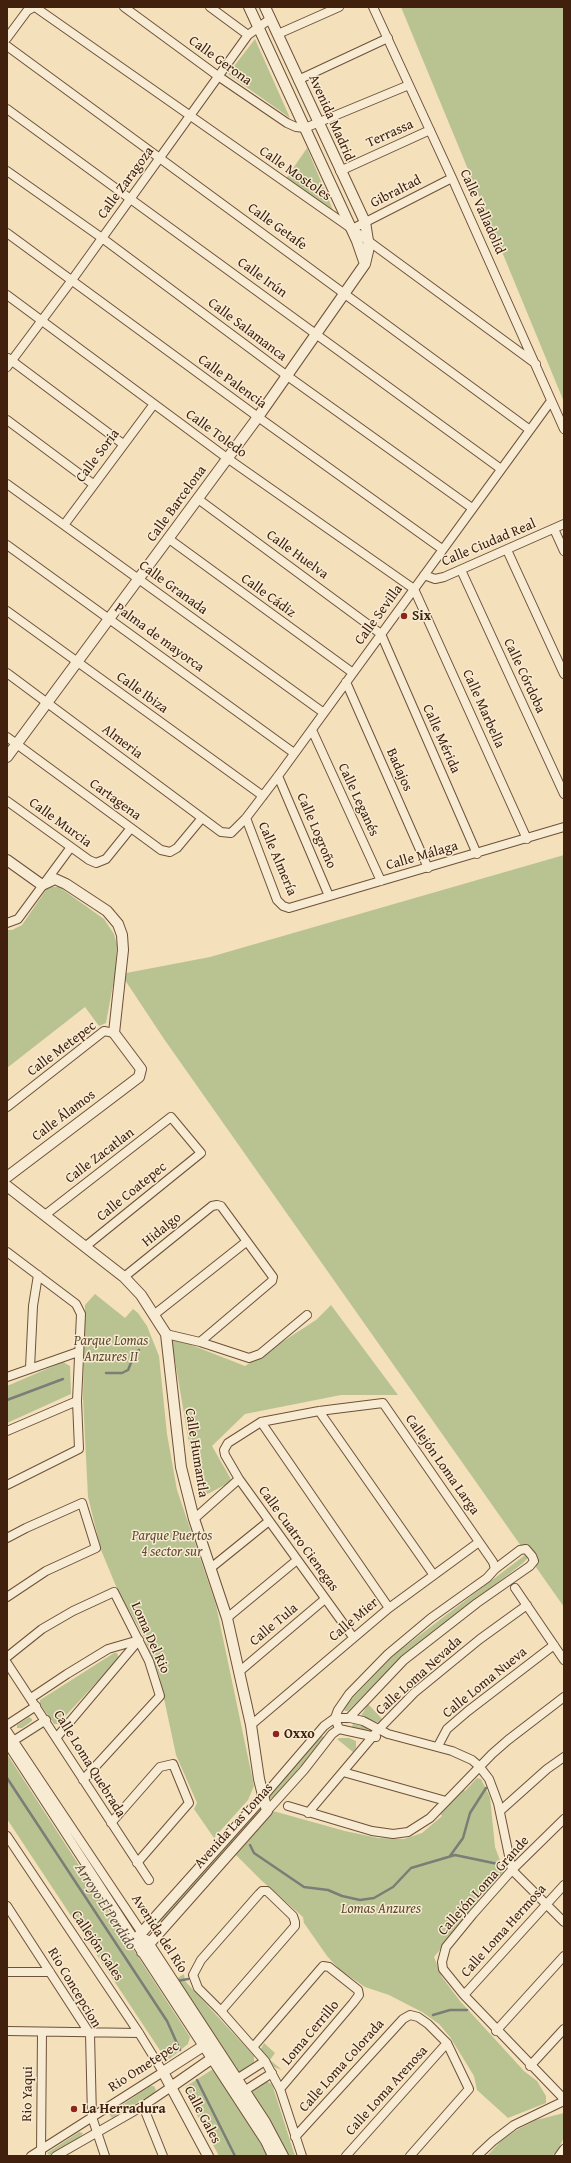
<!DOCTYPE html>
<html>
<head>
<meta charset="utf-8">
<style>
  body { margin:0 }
  #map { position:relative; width:571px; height:2163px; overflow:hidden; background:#f4e0bb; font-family:"Gentium Book Plus",serif }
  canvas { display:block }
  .frame { position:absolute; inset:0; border:8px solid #41210e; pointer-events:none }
</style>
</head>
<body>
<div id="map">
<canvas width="571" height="2163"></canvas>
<div class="frame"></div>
</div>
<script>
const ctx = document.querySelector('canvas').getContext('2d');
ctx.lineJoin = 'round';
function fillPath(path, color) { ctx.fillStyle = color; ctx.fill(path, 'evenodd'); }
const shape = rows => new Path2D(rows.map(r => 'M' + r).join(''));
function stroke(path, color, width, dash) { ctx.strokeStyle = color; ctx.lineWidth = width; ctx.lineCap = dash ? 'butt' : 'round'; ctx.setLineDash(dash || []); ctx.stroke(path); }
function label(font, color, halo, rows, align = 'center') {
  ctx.font = font + ' "Gentium Book Plus",serif'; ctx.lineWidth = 3; ctx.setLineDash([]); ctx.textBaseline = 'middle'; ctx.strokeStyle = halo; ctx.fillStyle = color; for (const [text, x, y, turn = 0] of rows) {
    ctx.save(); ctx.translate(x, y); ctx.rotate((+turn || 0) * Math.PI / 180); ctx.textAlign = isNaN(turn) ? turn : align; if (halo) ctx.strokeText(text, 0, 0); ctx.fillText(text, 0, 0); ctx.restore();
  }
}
fillPath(shape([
  [401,7,564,7,564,402],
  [255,39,290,118,228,74],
  [307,148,333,210,285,180],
  [564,855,564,1607,164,1039,121,974,210,957],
  [48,887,59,887,104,919,114,934,117,945,115,974,106,1023,99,1026,85,1007,7,1068,7,930,12,930,22,925],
  [95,1294,125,1318,133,1309,138,1313,147,1326,159,1356,167,1434,177,1490,216,1605,254,1786,248,1800,214,1838,194,1809,197,1803,176,1755,159,1675,143,1635,118,1591,101,1550,88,1497,83,1398,85,1305],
  [331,1305,398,1395,341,1395,245,1414,212,1446,232,1481,202,1497,189,1443,171,1337,245,1366,316,1320],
  [63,1362,70,1366,71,1394,7,1423,7,1386],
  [525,1555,528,1558,523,1563,399,1660,348,1711,345,1711,344,1709,346,1705,395,1654],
  [114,1653,117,1653,119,1658,58,1724,54,1724,40,1704,40,1700],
  [368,1704,383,1720,380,1723,361,1716],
  [29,1717,32,1719,32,1721,22,1728,17,1728,17,1725],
  [353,1724,367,1727,368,1731,365,1733,351,1729],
  [320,1736,325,1737,324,1740,273,1798,269,1799,267,1796],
  [340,1738,349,1738,356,1741,356,1748,353,1752,337,1739],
  [7,1754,190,2037,188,2044,168,2060,165,2058,7,1819],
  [477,1778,481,1779,490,1797,495,1847,504,1871,434,1957,442,1977,460,2001,524,2071,537,2081,546,2096,546,2103,508,2118,477,2090,474,2076,450,2037,439,2024,422,2012,389,1995,365,1987,340,1970,327,1956,304,1923,303,1917,262,1881,235,1854,273,1811,345,1831,378,1838,404,1839,422,1833,442,1816,440,1813,463,1789,465,1791],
  [256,1812,258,1814,158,1927,153,1928,152,1927],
  [184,1974,185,1981,254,2056,254,2062,240,2072,237,2072,176,1979],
  [264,2043,275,2053,270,2060,282,2070,274,2067,261,2049],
  [213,2069,225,2084,268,2156,219,2156,188,2098,190,2095,185,2087],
  [266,2082,268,2082,272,2084,295,2156,285,2156,252,2094,253,2090],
  [150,2086,154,2086,156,2090,154,2093,112,2118,109,2114],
  [564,2113,564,2137,558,2150,552,2156,487,2156,501,2141,515,2131,536,2120],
  [79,2132,83,2133,80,2137,51,2156,47,2153]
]), '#b9c392');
stroke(shape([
  [106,1373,122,1373,128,1370,135,1353,139,1350],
  [7,1400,63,1379],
  [7,1778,167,2021,180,2050],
  [250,1845,254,1853,304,1887,328,1890,342,1896,360,1900,374,1898,393,1887,411,1868,455,1855,498,1864],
  [450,1856,463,1838,470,1813,486,1788],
  [177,1981,188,1979],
  [433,2015,450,2010,467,2010],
  [197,2080,235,2156]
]), '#7b7d76', 2.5);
const minor = shape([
  [35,7,352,229,536,364],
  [124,7,218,76,287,123,296,127,305,128,409,85],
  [210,7,248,35],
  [373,7,452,178,564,429],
  [278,34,339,7],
  [7,38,27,11,34,7],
  [7,46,530,430],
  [298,80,388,38],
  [7,109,501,469],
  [7,171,102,238,286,375,472,508],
  [340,171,430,130],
  [352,229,452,178],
  [7,233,258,417,442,549],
  [7,295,227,458,414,589,527,839],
  [8,358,123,444],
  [7,367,72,280,248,35,270,19],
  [7,420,93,484],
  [7,484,324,713],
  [198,499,381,634,477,854],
  [64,525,154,404],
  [554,529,564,551],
  [169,539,353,673],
  [7,545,294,753],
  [507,550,564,674],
  [461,570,564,794],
  [424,575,435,579,444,577,564,524],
  [7,611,263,796],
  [7,673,221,832,231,833,246,818,278,776,551,401],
  [346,682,428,868],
  [312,730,381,881],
  [7,737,161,850,170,852,177,848,202,818],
  [278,776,329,896],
  [7,801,89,860,96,863,106,859,131,828],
  [246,818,277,900,283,906,289,908,564,827],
  [7,923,18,919,71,847],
  [7,1107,104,1031,114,1033],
  [45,1215,171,1117,201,1153,86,1246],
  [7,1252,76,1304,81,1314,77,1401,79,1449,7,1485],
  [124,1277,212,1206,217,1205,221,1206,273,1277,272,1281,200,1342],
  [155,1314,246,1242],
  [166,1334,200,1342,249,1358,260,1354,307,1315],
  [30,1368,33,1306,38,1275],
  [7,1377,78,1352],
  [319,1411,433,1574],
  [261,1422,389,1608],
  [7,1431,77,1401],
  [194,1519,239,1479],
  [7,1538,26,1528,82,1503,96,1548,46,1571,7,1597],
  [212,1567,269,1521],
  [515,1588,564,1660],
  [227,1618,297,1560],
  [353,1637,239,1479,225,1455,224,1450,228,1443,261,1422,319,1411,383,1403,493,1562,495,1569],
  [7,1657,42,1629,73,1611,114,1592,149,1661,160,1696,83,1780],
  [7,1663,149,1880],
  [240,1671,325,1599],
  [31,1698,67,1674,108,1649,139,1640],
  [7,1725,36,1706],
  [251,1725,389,1608,479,1542],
  [339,1729,335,1718,338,1710,349,1694,388,1654,431,1618,487,1578,495,1569,520,1550,526,1549,532,1556,534,1561,530,1566,477,1603,404,1660,349,1718],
  [339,1729,376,1737],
  [7,1731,142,1933],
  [57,1737,139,1640],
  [7,1743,135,1940],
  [10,1743,46,1720],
  [438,1746,447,1729,468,1711,554,1645],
  [343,1772,446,1801],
  [263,1797,324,1726,335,1718,350,1718,363,1721,388,1734,452,1751,472,1760,479,1766,489,1779,498,1803,512,1870,564,1922],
  [288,1806,372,1831,393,1834,408,1832,430,1818,492,1754,508,1740,564,1697],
  [267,1811,304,1770,332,1734,339,1729],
  [500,1811,547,1769,564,1757],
  [308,1813,379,1729,414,1693,480,1639,527,1605],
  [564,1819,512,1870,473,1914,446,1947,442,1962,443,1969,464,1995,564,2099],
  [111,1823,160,1767,173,1764,189,1803,137,1863],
  [7,1836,139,2033,163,2072,31,2156],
  [7,1906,90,2034,92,2117,105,2156],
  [7,1972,50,1972],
  [464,1995,564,1885],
  [221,2011,295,1926,295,1922,293,1916,267,1891,262,1891,259,1894,201,1960,193,1975,198,1988,221,2011,265,2061,280,2089,302,2156],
  [7,2031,139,2033],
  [496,2031,564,1956],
  [254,2046,323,1966,329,1967,358,1990,359,1995,353,2003,280,2089],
  [530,2066,564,2029],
  [232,2082,265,2061],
  [241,2093,272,2073],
  [143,2106,163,2156],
  [295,2137,403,2019,410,2015,418,2017,428,2024,447,2043,469,2089,410,2156],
  [41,2154,42,2032],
  [56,2156,143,2106,171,2087],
  [346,2156,447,2043],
  [477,2156,493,2141,514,2125,564,2101],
  [559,2156,564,2149]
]);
const tertiary = shape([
  [249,7,357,241,365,264],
  [7,757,258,417,365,264,369,247,365,222,265,7],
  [7,860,42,885,55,879,66,884,107,911,118,924,122,935,123,950,114,1033,141,1069,139,1077,7,1177],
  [7,1186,124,1277,141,1295,166,1334,181,1467,194,1519,227,1618,251,1725,259,1779,267,1811,142,1952],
  [263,1797,135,1940,266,2141,273,2156],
  [146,1940,265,2122,283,2156],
  [171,2087,217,2055],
  [208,2156,163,2072,208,2043]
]);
stroke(minor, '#6e5139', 10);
stroke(tertiary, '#6e5139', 12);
stroke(minor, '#f8ebd3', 8);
stroke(tertiary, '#f8ebd3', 10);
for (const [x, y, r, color] of [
  [404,616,4,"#8f2418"],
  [276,1734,4,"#8f2418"],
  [74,2109,4,"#8f2418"]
]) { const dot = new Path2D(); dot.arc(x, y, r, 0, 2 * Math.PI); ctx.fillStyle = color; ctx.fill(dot); stroke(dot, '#f8ebd3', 1.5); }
label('14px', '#41210e', '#f8ebd3', [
  ["Calle Gerona",220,61,36],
  ["Avenida Madrid",331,118,66],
  ["Terrassa",390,134,-24],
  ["Calle Mostoles",295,174,35],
  ["Calle Zaragoza",126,183,-54],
  ["Gibraltad",396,192,-27],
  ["Calle Valladolid",482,212,66],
  ["Calle Getafe",277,227,36],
  ["Calle Irún",262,278,36],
  ["Calle Salamanca",247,330,37],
  ["Calle Palencia",232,382,36],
  ["Calle Toledo",216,434,36],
  ["Calle Soria",98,456,-53],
  ["Calle Barcelona",177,504,-54],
  ["Calle Ciudad Real",489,543,-23],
  ["Calle Huelva",297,555,36],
  ["Calle Granada",173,588,36],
  ["Calle Cádiz",268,596,36],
  ["Calle Sevilla",379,615,-54],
  ["Palma de mayorca",159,638,36],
  ["Calle Córdoba",524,676,65],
  ["Calle Ibiza",142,693,36],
  ["Calle Marbella",483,709,66],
  ["Calle Mérida",441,739,66],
  ["Almeria",122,742,37],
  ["Badajos",399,770,66],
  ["Cartagena",115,800,36],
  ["Calle Leganés",358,800,65],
  ["Calle Murcia",60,823,36],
  ["Calle Logroño",316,831,67],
  ["Calle Málaga",422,856,-16],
  ["Calle Almería",277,859,67],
  ["Calle Metepec",62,1049,-37],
  ["Calle Álamos",64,1116,-37],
  ["Calle Zacatlan",100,1156,-37],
  ["Calle Coatepec",132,1192,-39],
  ["Hidalgo",162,1230,-39],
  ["Calle Humantla",196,1453,81],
  ["Callejón Loma Larga",442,1465,55],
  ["Calle Cuatro Cienegas",298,1539,54],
  ["Calle Mier",354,1620,-40],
  ["Calle Tula",274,1625,-40],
  ["Loma Del Rio",150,1638,66],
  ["Calle Loma Nevada",419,1676,-42],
  ["Calle Loma Nueva",485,1683,-39],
  ["Calle Loma Quebrada",89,1764,58],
  ["Avenida Las Lomas",234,1826,-48],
  ["Callejón Loma Grande",484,1886,-48],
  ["Calle Loma Hermosa",504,1931,-48],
  ["Avenida del Río",159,1934,57],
  ["Callejón Gales",97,1946,56],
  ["Rio Concepcion",74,1988,59],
  ["Loma Cerrillo",311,2033,-50],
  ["Calle Loma Colorada",342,2066,-48],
  ["Rio Ometepec",144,2067,-33],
  ["Calle Loma Arenosa",387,2091,-48],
  ["Rio Yaqui",28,2094,-89],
  ["Calle Gales",202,2115,62]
]);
label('bold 14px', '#41210e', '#f8ebd3', [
  ["Six",412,616],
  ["Oxxo",284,1734],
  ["La Herradura",82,2109]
], 'left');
label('italic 14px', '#5f4a2f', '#f8ebd3', [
  ["Parque Lomas",111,1341],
  ["Anzures II",111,1357],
  ["Parque Puertos",172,1536],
  ["4 sector sur",172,1552],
  ["Lomas Anzures",381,1909]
]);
label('italic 15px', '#5e4f42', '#f8ebd3', [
  ["Arroyo El Perdido",105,1907,57]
]);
</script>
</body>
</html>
